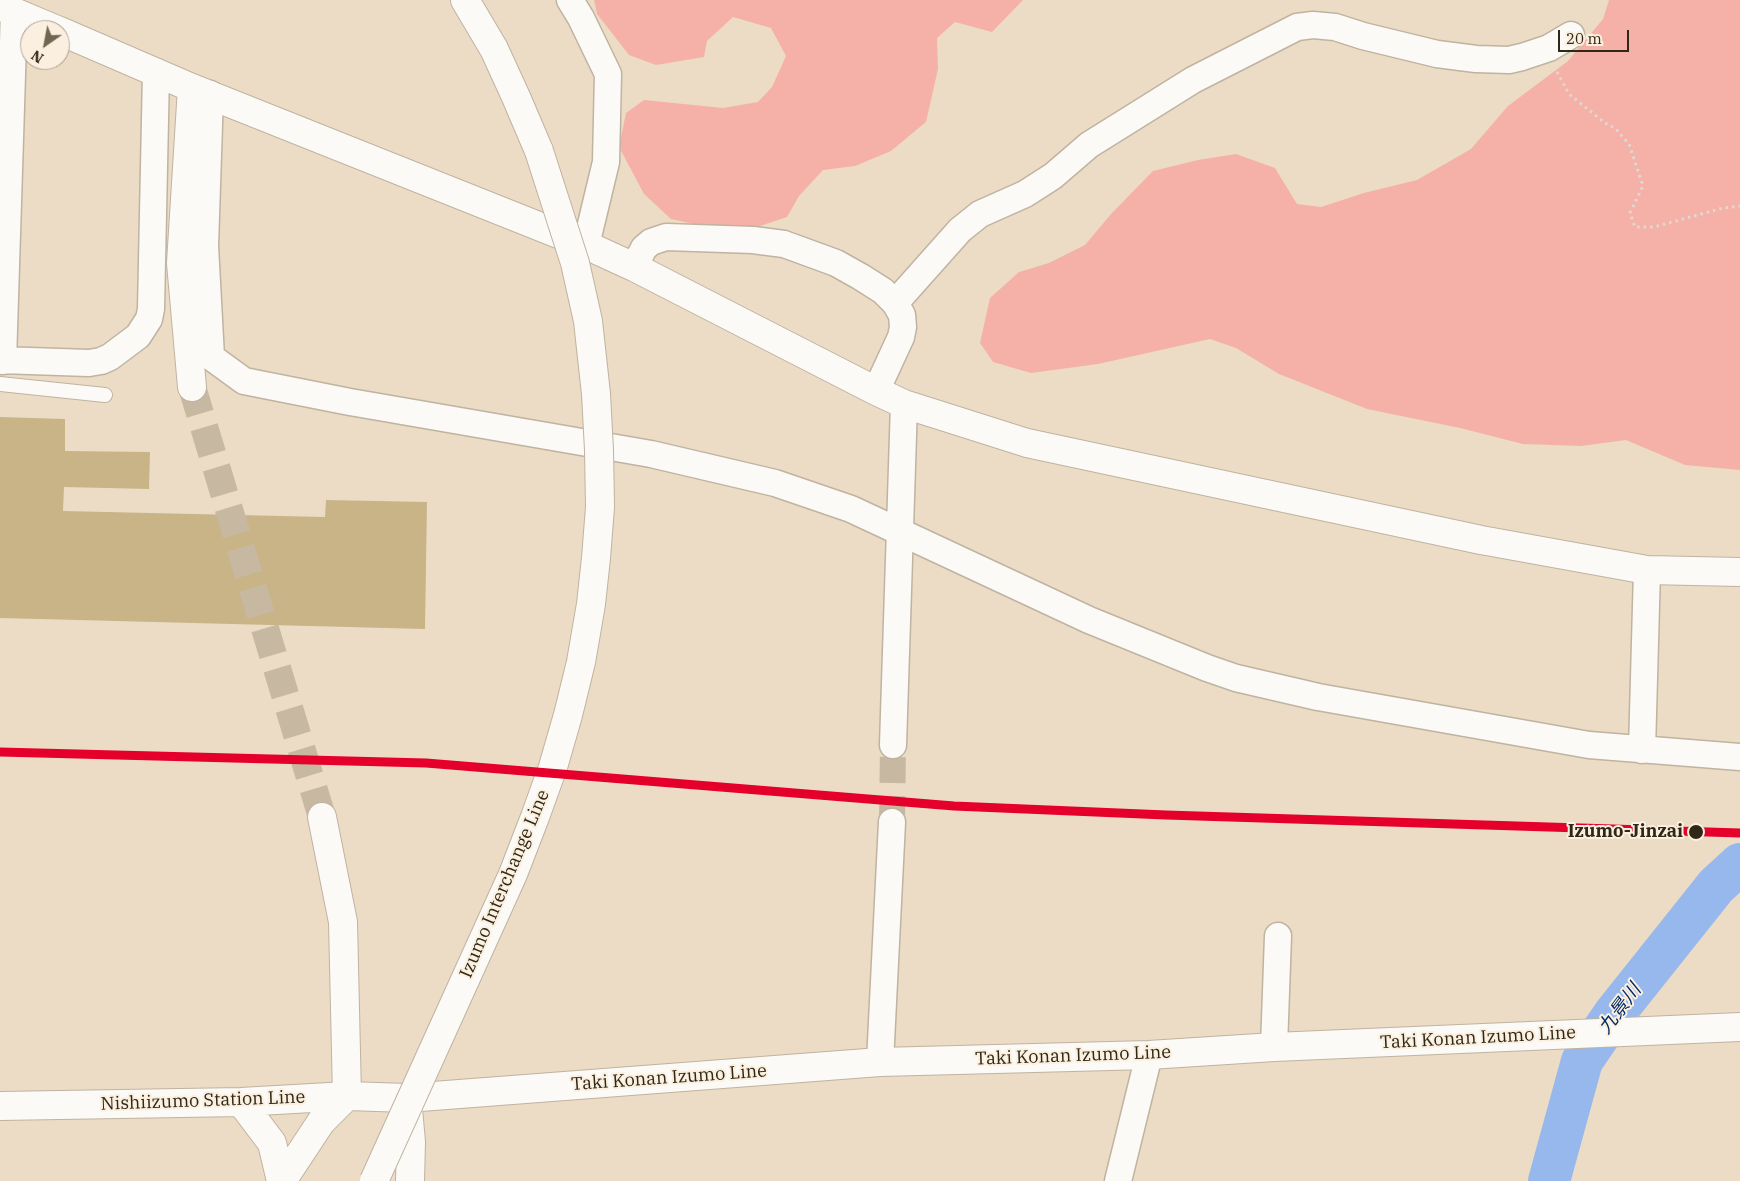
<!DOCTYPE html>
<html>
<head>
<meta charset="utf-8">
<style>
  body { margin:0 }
  #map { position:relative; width:1740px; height:1181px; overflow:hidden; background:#ecdcc5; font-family:"IBM Plex Serif",serif }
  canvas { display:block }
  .north { position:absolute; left:20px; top:20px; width:50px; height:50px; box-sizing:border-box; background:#fbf0df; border:1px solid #aaa08f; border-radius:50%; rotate:213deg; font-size:14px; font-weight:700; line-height:20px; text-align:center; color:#312716 }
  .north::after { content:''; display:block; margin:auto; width:18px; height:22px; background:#726653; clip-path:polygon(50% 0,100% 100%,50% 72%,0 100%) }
  .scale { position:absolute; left:1558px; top:30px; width:71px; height:22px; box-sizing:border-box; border:2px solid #312716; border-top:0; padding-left:6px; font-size:15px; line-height:18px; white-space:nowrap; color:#312716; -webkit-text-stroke:4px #fbf0df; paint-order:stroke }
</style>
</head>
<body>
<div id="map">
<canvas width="1740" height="1181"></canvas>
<div class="north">N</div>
<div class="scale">20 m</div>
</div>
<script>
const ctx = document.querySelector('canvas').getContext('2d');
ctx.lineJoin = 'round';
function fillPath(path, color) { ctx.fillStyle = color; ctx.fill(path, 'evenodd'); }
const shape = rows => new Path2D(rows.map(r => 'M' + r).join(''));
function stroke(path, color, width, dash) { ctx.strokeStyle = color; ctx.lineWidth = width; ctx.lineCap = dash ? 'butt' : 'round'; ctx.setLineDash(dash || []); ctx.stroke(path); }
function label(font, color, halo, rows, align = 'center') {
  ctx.font = font + ' "IBM Plex Serif","Noto Sans JP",serif'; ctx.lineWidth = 4; ctx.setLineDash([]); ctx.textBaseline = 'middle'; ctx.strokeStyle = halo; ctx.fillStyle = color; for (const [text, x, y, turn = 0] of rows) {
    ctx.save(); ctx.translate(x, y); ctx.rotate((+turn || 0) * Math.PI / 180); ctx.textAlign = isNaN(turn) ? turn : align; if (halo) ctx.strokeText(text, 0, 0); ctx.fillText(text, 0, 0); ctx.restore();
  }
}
fillPath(shape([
  [594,0,1023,0,992,32,955,22,937,38,938,69,926,122,891,151,855,166,823,170,799,196,787,217,757,227,703,226,671,219,644,194,619,147,626,113,644,100,723,108,758,102,772,87,786,56,771,28,733,17,707,41,704,57,656,65,629,55,597,14],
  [1609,0,1740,0,1740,470,1685,465,1626,440,1581,446,1523,444,1460,428,1367,409,1279,374,1236,348,1210,339,1098,364,1031,373,993,362,980,343,990,298,1019,272,1049,263,1085,245,1111,214,1153,171,1198,160,1236,154,1275,168,1297,204,1321,207,1364,193,1417,180,1471,149,1508,106,1568,61,1603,19]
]), '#f5b1a7');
stroke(shape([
  [1549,1181,1582,1061,1614,1014,1716,886,1740,864]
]), '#97b8ec', 42);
fillPath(shape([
  [0,417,65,419,65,451,150,452,149,489,64,487,63,511,325,517,326,500,427,502,425,629,0,618]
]), '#c9b487');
stroke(shape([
  [892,822,893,745]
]), '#c7b8a2', 26, [26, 13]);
stroke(shape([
  [192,387,322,817]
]), '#c7b8a2', 28, [28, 14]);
const service = shape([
  [0,384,105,395]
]);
const minor = shape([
  [570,0,581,18,608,74,606,162,586,245],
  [210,94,205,246,211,357,244,381,350,402,651,454,775,483,851,509,1089,620,1207,668,1236,678,1318,697,1589,745,1740,757],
  [634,267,644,248,651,242,666,237,753,240,784,244,836,263,861,277,883,291,895,303,902,315,903,327,901,337,876,391],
  [895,303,960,230,980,214,1025,194,1053,176,1089,145,1193,80,1297,27,1313,25,1335,27,1363,36,1437,54,1476,59,1509,60,1522,57,1549,48,1571,35],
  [0,360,89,363,101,361,110,357,138,336,149,319,151,309,156,72],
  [3,361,14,11],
  [893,745,904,404],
  [1642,750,1647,570],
  [1274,1047,1278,936],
  [880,1062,892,822],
  [1118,1181,1149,1055]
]);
const tertiary = shape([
  [0,6,57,30],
  [60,31,192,88,586,245,634,267,876,391,904,404,1027,443,1481,540,1647,570,1740,572],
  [192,88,181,263,192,387],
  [322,817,343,922,347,1096]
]);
const secondary = shape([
  [465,0,494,49,516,97,539,151],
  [407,1098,411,1142,410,1181],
  [241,1102,272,1143,281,1181],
  [0,1106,241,1102,347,1096,407,1098,880,1062,1149,1055,1274,1047,1740,1027],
  [282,1181,321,1122,347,1096]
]);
stroke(service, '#bfb3a1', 16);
stroke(minor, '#bfb3a1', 29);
stroke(tertiary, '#bfb3a1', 30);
stroke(secondary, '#bfb3a1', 30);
stroke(shape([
  [1557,72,1569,94,1605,123,1615,128,1629,144,1643,186,1630,213,1635,227,1654,227,1723,208,1740,206]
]), '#ded9d1', 3, [2.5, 4]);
stroke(service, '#fcfaf6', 14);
stroke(minor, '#fcfaf6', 26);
stroke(tertiary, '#fcfaf6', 28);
stroke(secondary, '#fcfaf6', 28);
const secondaryBridge = shape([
  [374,1181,513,874,535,817,553,767,568,715,581,662,591,604,596,558,600,507,599,450,596,394,588,321,575,263,539,151]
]);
stroke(secondaryBridge, '#bfb3a1', 30, []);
stroke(secondaryBridge, '#fcfaf6', 28);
stroke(shape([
  [0,752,426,763,954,806,1166,815,1740,833]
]), '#e4002b', 9);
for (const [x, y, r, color] of [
  [1696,832,8,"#312716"]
]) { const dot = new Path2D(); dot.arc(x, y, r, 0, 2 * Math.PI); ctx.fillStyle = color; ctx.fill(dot); stroke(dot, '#fbf0df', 2); }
label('bold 18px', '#312716', '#fbf0df', [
  ["Izumo-Jinzai",1683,832]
], 'right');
label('18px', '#312716', '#fbf0df', [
  ["Izumo Interchange Line",505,884,-67],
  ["Taki Konan Izumo Line",1478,1038,-3],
  ["Taki Konan Izumo Line",1073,1056,-2],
  ["Taki Konan Izumo Line",669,1078,-4],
  ["Nishiizumo Station Line",203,1101,-2]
]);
label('italic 19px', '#002968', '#fbf0df', [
  ["九景川",1620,1009,-53]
]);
</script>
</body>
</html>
